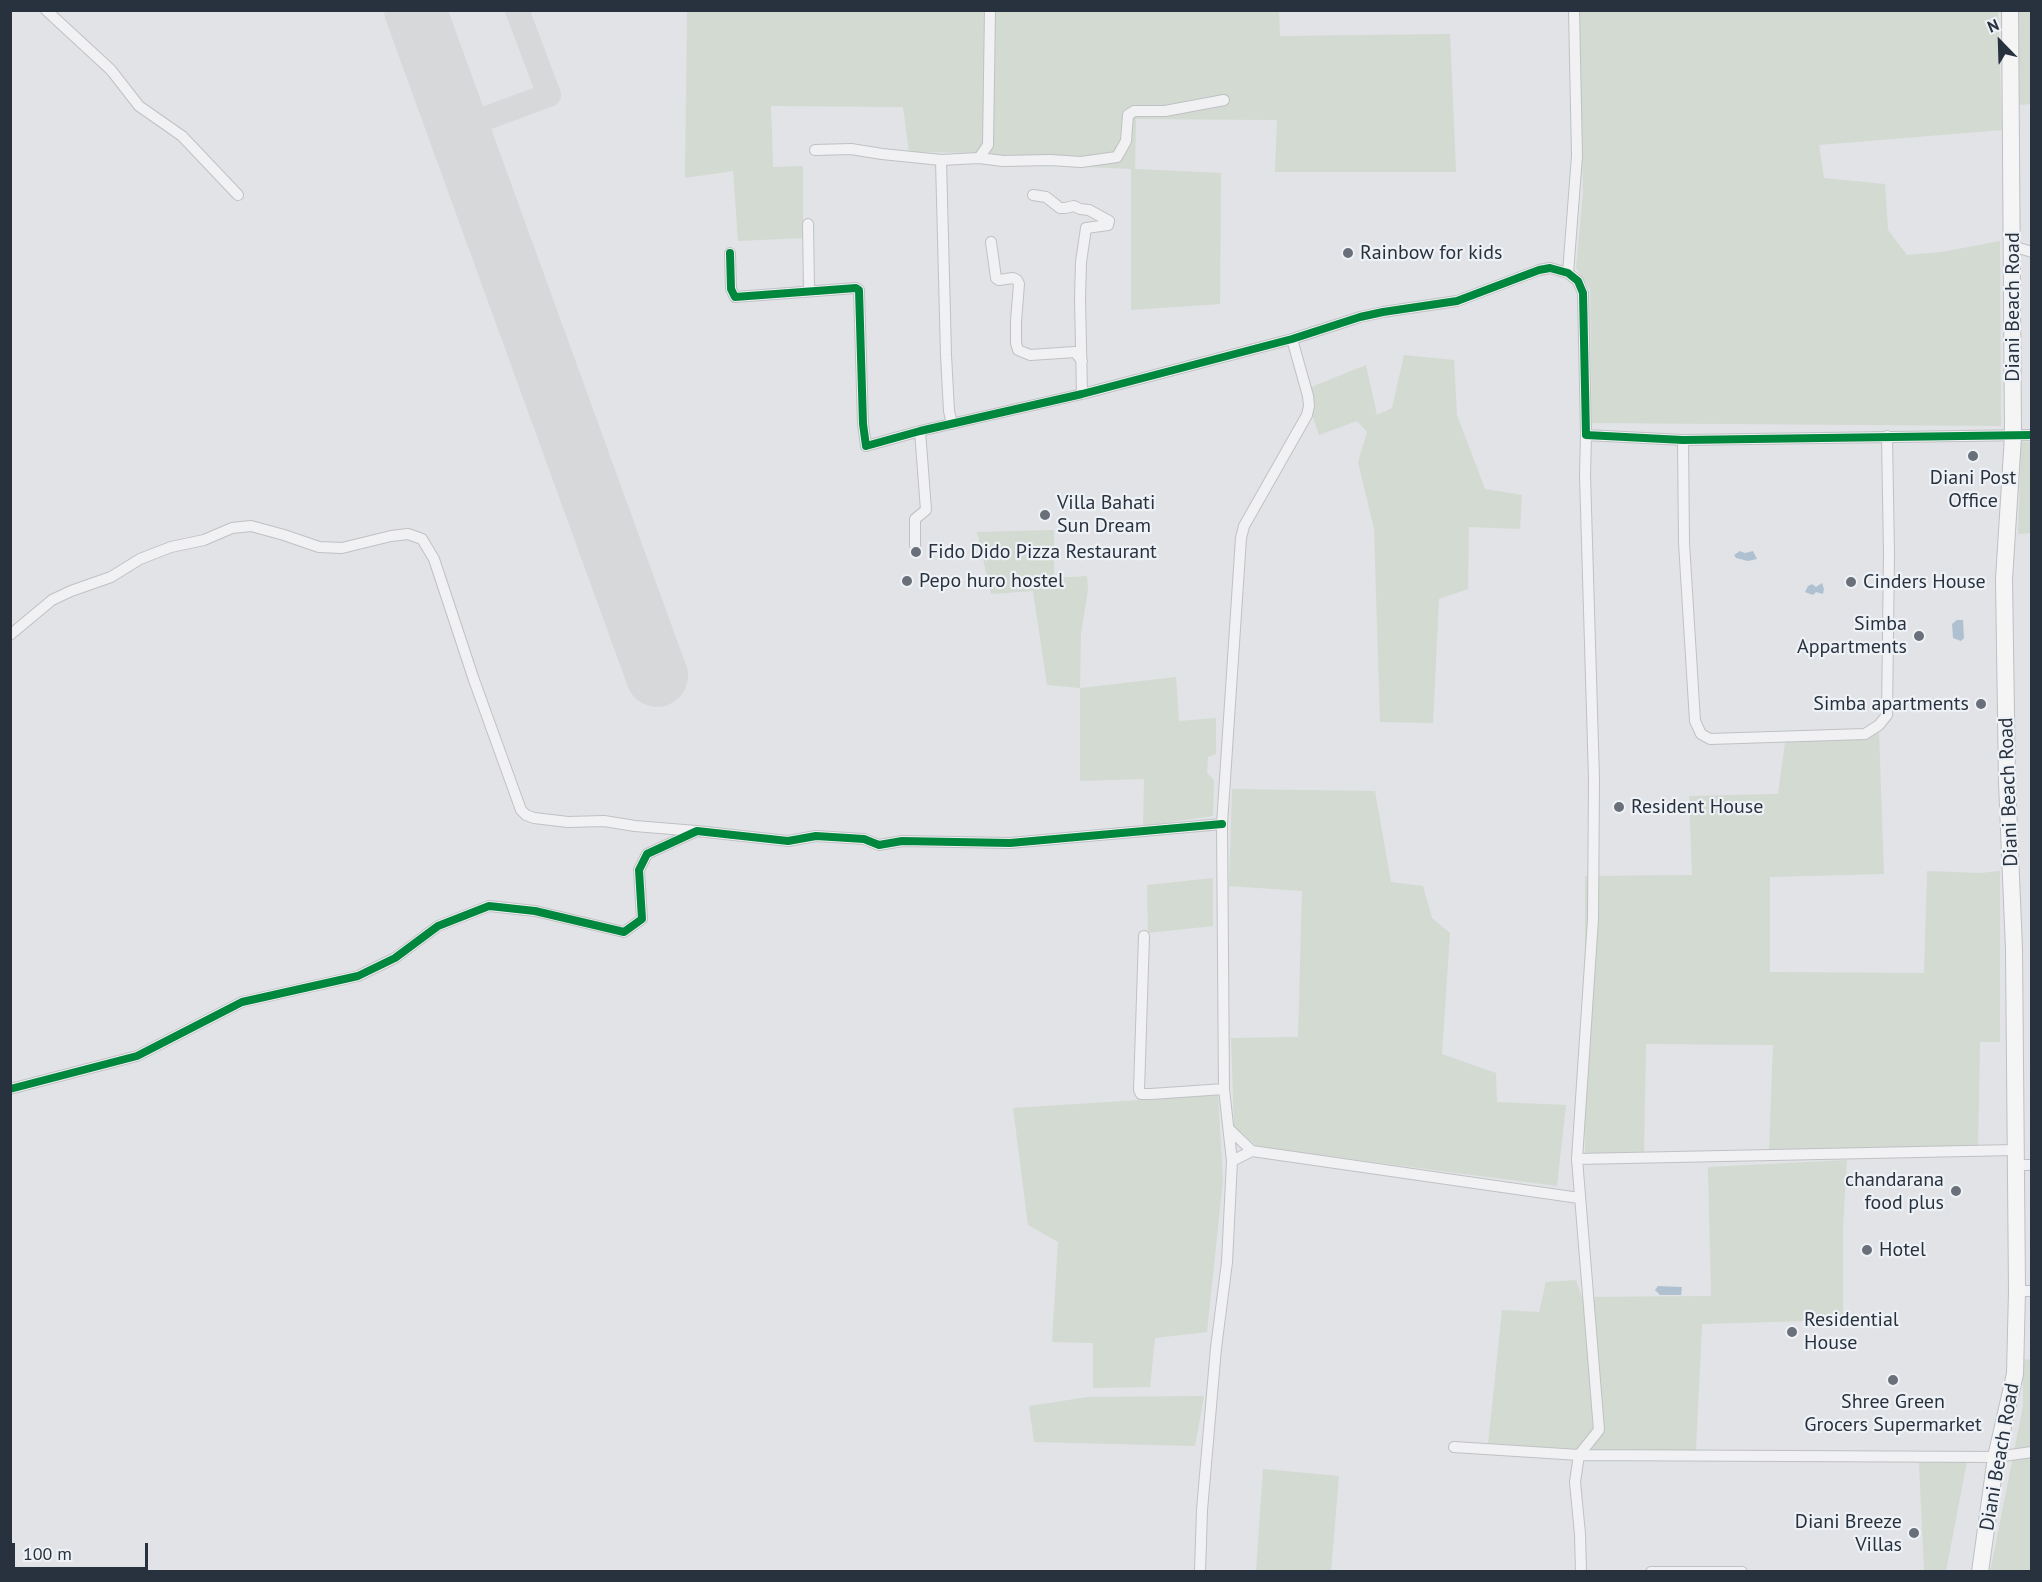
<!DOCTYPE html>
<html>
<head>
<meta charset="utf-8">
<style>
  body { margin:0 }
  #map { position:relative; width:2042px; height:1582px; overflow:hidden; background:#e1e3e6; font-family:"PT Sans",sans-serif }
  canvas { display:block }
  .frame { position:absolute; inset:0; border:12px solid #28323f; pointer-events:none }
  .north { position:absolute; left:1970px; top:12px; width:60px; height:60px; -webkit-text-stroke:4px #eef2f6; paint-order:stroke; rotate:337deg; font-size:16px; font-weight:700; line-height:24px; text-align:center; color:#28323f }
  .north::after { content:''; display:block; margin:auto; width:21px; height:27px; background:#28323f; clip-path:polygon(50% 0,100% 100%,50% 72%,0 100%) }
  .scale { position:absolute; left:12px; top:1543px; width:136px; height:27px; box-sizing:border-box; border:3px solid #28323f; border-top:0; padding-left:8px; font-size:18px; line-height:21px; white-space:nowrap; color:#28323f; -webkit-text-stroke:4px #eef2f6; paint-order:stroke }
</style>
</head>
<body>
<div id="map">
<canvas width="2042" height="1582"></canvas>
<div class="frame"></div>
<div class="north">N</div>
<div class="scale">100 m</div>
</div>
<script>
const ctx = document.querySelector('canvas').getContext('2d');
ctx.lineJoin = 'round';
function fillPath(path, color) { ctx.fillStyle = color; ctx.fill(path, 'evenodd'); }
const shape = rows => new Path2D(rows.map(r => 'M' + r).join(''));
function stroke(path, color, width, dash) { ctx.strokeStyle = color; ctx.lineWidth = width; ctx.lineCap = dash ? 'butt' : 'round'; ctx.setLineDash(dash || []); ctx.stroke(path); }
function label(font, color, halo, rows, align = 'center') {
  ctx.font = font + ' "PT Sans",sans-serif'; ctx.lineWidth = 4.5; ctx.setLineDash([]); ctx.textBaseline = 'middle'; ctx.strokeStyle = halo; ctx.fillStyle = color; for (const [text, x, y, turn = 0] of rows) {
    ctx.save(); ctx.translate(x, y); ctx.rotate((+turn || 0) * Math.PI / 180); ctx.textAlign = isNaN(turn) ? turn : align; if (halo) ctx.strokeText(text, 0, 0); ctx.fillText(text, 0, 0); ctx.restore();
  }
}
fillPath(shape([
  [1279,10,1280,36,1450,34,1456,172,1275,172,1277,120,1136,119,1135,169,1221,173,1220,304,1131,310,1131,169,997,163,990,153,909,152,903,107,771,106,773,167,803,166,803,238,738,241,733,171,685,178,687,11],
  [1578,11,1998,11,2002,130,1819,145,1824,178,1885,184,1888,230,1907,255,1942,252,2000,241,2001,426,1592,423,1590,290,1576,268,1583,192],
  [2019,11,2031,11,2031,104,2016,105],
  [1404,355,1454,360,1457,415,1485,489,1522,495,1520,529,1469,527,1468,589,1439,599,1433,723,1380,722,1374,529,1358,462,1367,432,1357,421,1319,435,1304,390,1366,365,1377,415,1392,408],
  [2021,442,2031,442,2031,533,2018,534],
  [1054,530,1054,578,1087,576,1088,589,1081,634,1080,688,1176,677,1179,721,1216,718,1216,754,1208,757,1207,773,1214,780,1213,816,1143,826,1144,779,1080,781,1080,688,1047,685,1033,591,991,594,977,532],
  [1879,732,1884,874,1770,877,1770,972,1924,973,1927,871,1980,873,2000,871,2000,1042,1980,1042,1978,1148,1769,1152,1773,1045,1646,1044,1644,1154,1585,1154,1585,876,1692,875,1689,796,1778,794,1786,736],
  [1232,789,1375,791,1391,882,1423,886,1432,918,1450,933,1442,1054,1496,1073,1497,1102,1566,1105,1557,1186,1258,1147,1234,1127,1231,1038,1298,1037,1302,891,1229,886],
  [1213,878,1213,926,1148,933,1147,885],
  [1218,1095,1223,1180,1207,1332,1155,1338,1150,1387,1093,1388,1093,1343,1052,1342,1058,1242,1028,1225,1013,1108],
  [1847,1160,1843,1226,1843,1320,1702,1324,1696,1451,1562,1450,1488,1445,1502,1310,1539,1312,1546,1282,1576,1280,1582,1297,1711,1296,1708,1167],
  [2023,1359,2031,1360,2031,1571,1990,1572,2023,1406],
  [1204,1396,1195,1446,1034,1442,1029,1406,1088,1397],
  [1967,1461,1946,1571,1924,1571,1919,1463],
  [1263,1469,1339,1476,1331,1571,1256,1571]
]), '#d2dad1');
fillPath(shape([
  [1740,551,1745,553,1753,551,1757,559,1748,561,1736,558,1734,555],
  [1822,583,1824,589,1823,594,1816,592,1813,595,1805,592,1808,586,1812,584,1816,587],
  [1957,620,1963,620,1964,638,1961,641,1953,638,1952,624],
  [1658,1286,1682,1287,1681,1295,1660,1295,1655,1290]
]), '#afc1d1');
stroke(shape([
  [416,12,422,10],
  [459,128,549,95,517,10]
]), '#d6d8da', 24);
stroke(shape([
  [415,10,657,676]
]), '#d6d8da', 62);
const street = shape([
  [46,10,111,70,139,106,182,136,238,195],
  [815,150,851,149,882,154,941,160,979,158,1003,161,1050,160,1081,162,1117,157,1126,141,1128,115,1134,111,1165,111,1224,100],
  [979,158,988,145,990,10],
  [941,160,946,355,949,411,952,424],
  [1033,195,1046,197,1060,208,1065,208,1074,206,1080,209,1089,210,1109,221,1108,225,1086,228,1081,262,1080,298,1082,394],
  [808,224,809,291],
  [991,242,996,278,999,280,1013,278,1017,280,1019,284,1016,321,1016,343,1018,350,1030,355,1075,352,1082,361],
  [2012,246,2032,252],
  [730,253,731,289,735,297,856,288,859,290,863,424,866,446,920,431,1082,394,1292,339,1360,317,1383,312,1457,301,1539,270,1550,268,1568,273,1578,281,1583,293,1586,435,1683,440,2032,435],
  [1568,273,1577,156,1574,10],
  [1683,440,1684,543,1695,721,1701,734,1710,739,1865,734,1879,725,1887,715,1889,554,1887,436],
  [915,545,915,519,926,510,920,431],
  [10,635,52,600,71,591,111,577,140,559,171,547,204,540,232,528,251,526,284,535,319,547,342,548,391,536,408,534,422,539,434,559,474,680,521,810,526,815,534,818,568,822,604,821,635,826,696,831],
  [1144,936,1139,1090,1141,1094,1151,1094,1224,1089],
  [10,1089,137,1056,242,1002,358,976,395,958,438,926,489,906,535,911,624,932,642,919,639,870,647,854,697,831,788,841,816,836,864,839,879,845,902,841,1010,843,1222,824],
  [1229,1129,1252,1151],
  [1577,1159,2015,1150],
  [1232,1161,1224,1089,1222,824,1241,538,1244,526,1307,415,1309,406,1308,396,1292,339],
  [2015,1165,2032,1165],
  [2017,1291,2032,1291],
  [1454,1447,1579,1455,1996,1457,2032,1452],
  [1200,1572,1202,1510,1216,1348,1227,1262,1232,1161,1252,1151,1579,1198],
  [1581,1572,1580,1534,1575,1482,1579,1455,1599,1430,1577,1159,1593,919,1594,779,1585,475,1586,435],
  [1651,1572,1742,1572]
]);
const primary = shape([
  [1980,1572,1996,1457,2015,1374,2017,1291,2014,949,2007,782,2004,579,2013,436,2010,10]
]);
stroke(street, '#bfc1c4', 12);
stroke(primary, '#bdc0c4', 18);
stroke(street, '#f1f1f3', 10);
stroke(primary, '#f5f5f6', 16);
stroke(shape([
  [730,253,731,289,735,297,856,288,859,290,863,424,866,446,920,431,1082,394,1292,339,1360,317,1383,312,1457,301,1539,270,1550,268,1568,273,1578,281,1583,293,1586,435,1683,440,2032,435],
  [10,1089,137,1056,242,1002,358,976,395,958,438,926,489,906,535,911,624,932,642,919,639,870,647,854,697,831,788,841,816,836,864,839,879,845,902,841,1010,843,1222,824]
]), '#00873e', 8);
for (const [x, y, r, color] of [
  [1348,253,6,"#697079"],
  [1973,456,6,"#697079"],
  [1045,515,6,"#697079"],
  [916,552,6,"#697079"],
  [907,581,6,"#697079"],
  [1851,582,6,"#697079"],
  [1919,636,6,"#697079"],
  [1981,704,6,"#697079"],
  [1619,807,6,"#697079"],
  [1956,1191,6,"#697079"],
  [1867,1250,6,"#697079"],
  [1792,1332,6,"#697079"],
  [1893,1380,6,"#697079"],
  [1914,1533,6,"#697079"]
]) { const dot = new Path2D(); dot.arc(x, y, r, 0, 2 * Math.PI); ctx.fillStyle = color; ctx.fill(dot); stroke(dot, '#eef2f6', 2); }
label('20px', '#28323f', '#eef2f6', [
  ["Rainbow for kids",1360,253],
  ["Diani Post",1973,478,"center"],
  ["Office",1973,501,"center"],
  ["Villa Bahati",1057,503],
  ["Sun Dream",1057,526],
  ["Fido Dido Pizza Restaurant",928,552],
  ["Pepo huro hostel",919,581],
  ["Cinders House",1863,582],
  ["Simba",1907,624,"right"],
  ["Appartments",1907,647,"right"],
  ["Simba apartments",1969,704,"right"],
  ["Resident House",1631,807],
  ["chandarana",1944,1180,"right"],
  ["food plus",1944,1203,"right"],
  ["Hotel",1879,1250],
  ["Residential",1804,1320],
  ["House",1804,1343],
  ["Shree Green",1893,1402,"center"],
  ["Grocers Supermarket",1893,1425,"center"],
  ["Diani Breeze",1902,1522,"right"],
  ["Villas",1902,1545,"right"]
], 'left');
label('20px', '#28323f', '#eef2f6', [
  ["Diani Beach Road",2013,307,-90],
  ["Diani Beach Road",2009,792,-92],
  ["Diani Beach Road",2000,1457,-80]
]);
</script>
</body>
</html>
